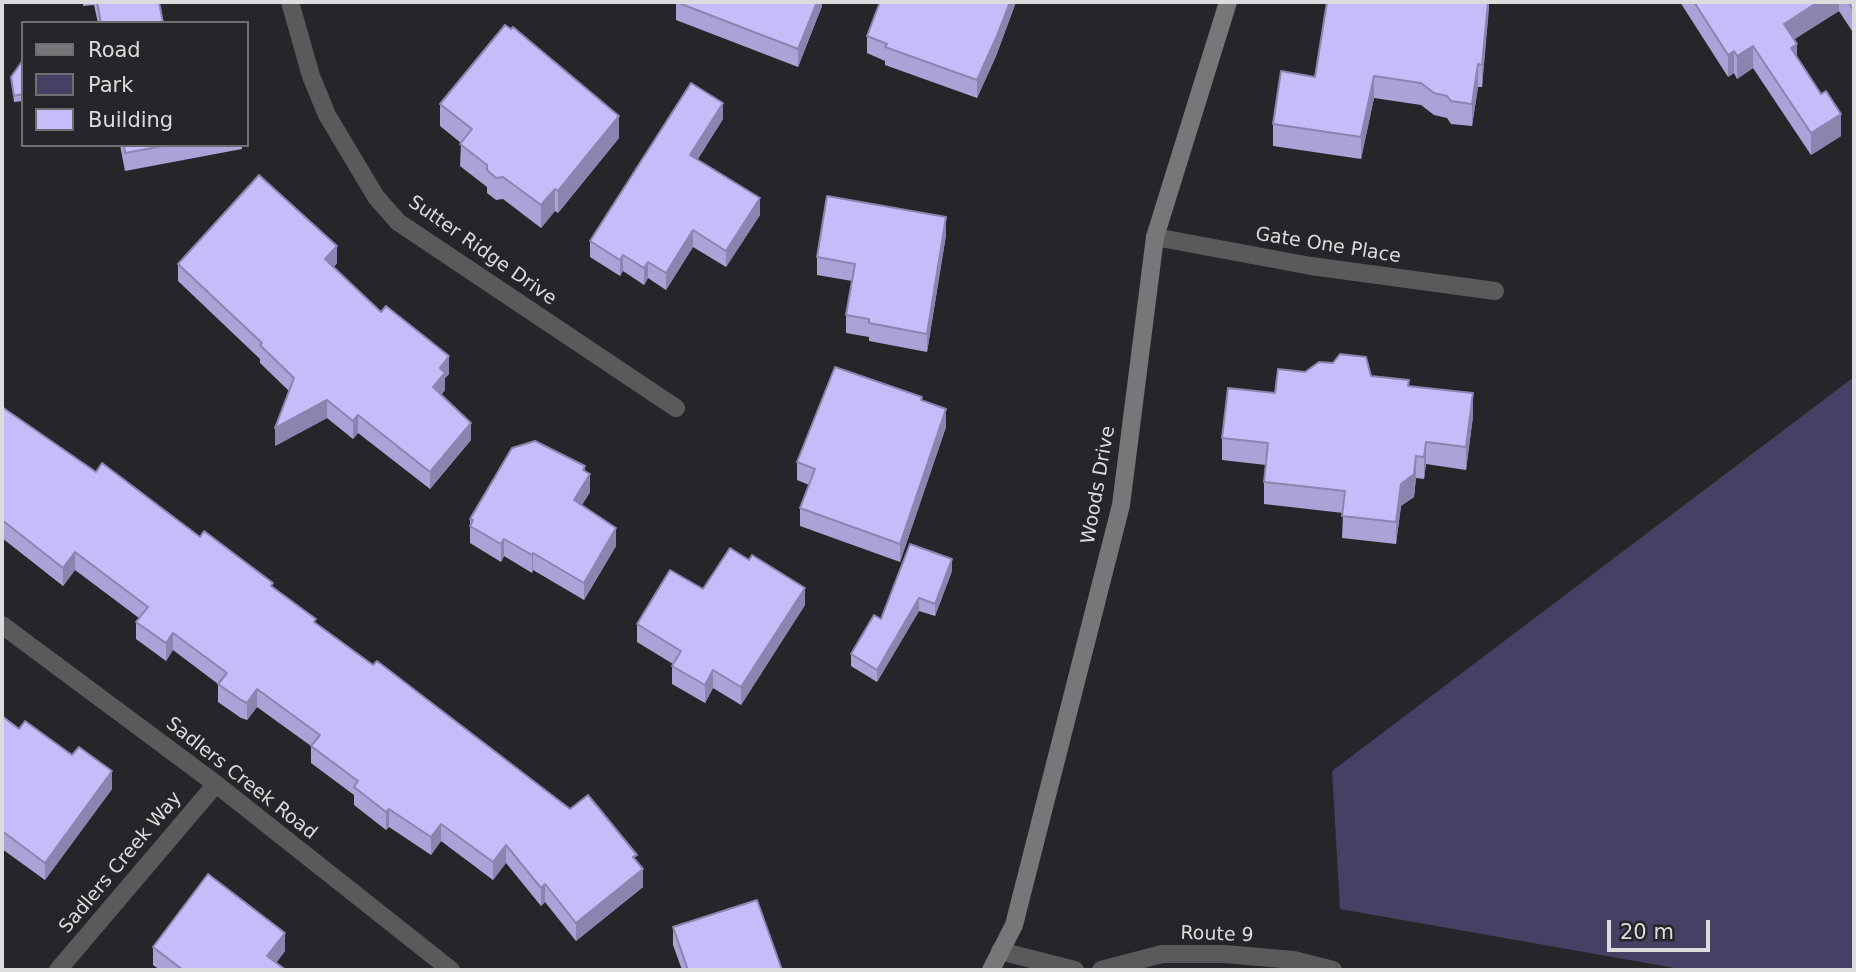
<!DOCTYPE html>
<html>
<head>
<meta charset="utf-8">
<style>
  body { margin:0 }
  #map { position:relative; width:1856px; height:972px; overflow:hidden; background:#262529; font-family:"DejaVu Sans",sans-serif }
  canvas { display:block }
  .frame { position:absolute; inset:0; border:4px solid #dcdcde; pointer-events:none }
  .legend { position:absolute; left:21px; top:21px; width:228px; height:126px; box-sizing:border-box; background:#262529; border:2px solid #6f6e71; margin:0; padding:9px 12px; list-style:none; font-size:21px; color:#dcdcde }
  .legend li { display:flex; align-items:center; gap:14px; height:35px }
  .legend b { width:35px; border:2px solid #6f6e71 }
  .scale { position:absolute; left:1607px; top:920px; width:103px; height:32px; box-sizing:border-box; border:4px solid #dcdcde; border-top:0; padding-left:9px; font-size:21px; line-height:24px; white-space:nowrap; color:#dcdcde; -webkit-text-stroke:5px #262529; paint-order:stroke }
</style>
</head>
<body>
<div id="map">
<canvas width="1856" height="972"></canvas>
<div class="frame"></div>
<ul class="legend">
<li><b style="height:9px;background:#77777a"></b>Road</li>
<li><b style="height:19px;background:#474064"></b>Park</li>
<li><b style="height:19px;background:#c7bcfa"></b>Building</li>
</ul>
<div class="scale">20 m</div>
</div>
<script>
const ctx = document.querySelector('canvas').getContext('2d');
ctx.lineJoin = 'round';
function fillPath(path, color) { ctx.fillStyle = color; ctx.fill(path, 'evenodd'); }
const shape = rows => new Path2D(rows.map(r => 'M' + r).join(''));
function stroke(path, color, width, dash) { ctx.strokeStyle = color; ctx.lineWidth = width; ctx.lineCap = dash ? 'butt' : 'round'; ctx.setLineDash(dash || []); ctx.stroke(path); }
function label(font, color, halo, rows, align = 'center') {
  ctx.font = font + ' "DejaVu Sans",sans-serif'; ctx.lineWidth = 7; ctx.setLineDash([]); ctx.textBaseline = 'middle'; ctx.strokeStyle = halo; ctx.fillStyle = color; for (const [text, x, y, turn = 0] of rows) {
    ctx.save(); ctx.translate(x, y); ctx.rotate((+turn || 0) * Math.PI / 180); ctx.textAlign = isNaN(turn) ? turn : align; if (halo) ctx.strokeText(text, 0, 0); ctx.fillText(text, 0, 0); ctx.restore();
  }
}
fillPath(shape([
  [1854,377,1854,970,1686,970,1340,909,1332,771]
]), '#474064');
stroke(shape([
  [290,2,311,76,327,115,376,197,398,222,676,408],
  [1155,237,1311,266,1495,291],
  [2,625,216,784,451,970],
  [1000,951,1075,970],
  [58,970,216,784],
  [1101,970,1162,954,1224,954,1294,960,1333,970]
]), '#5a5a5b', 18);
stroke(shape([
  [991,970,1014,925,1121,505,1155,237,1228,2]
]), '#77777a', 18);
fillPath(shape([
  [83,2,159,2,163,23,98,23,94,5,83,6],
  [676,2,822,2,822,6,798,67,676,20],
  [880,2,1016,2,996,56,977,98,885,65,885,61,867,53,867,36],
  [1489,2,1482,87,1478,87,1472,126,1451,124,1447,118,1434,115,1421,105,1374,98,1361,159,1273,146,1273,124,1315,77],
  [1680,2,1854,2,1854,34,1839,11,1794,39,1797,57,1841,136,1811,155,1753,68,1737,79,1734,73,1728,77],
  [23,60,23,101,14,102,11,77],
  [440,104,619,138,558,213,555,211,541,228,503,199,496,200,487,193,487,187,460,166,461,143,440,126],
  [723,119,698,159,760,215,726,267,693,247,666,290,648,278,644,285,623,271,620,276,590,257,590,241],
  [120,145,242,145,242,149,125,171],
  [946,235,927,352,869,341,869,337,846,333,846,315,852,281,817,275,817,257],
  [337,263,334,267,381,312,449,374,445,378,445,390,441,395,471,440,430,489,358,433,353,439,327,418,275,446,289,391,260,363,260,359,178,281,178,264],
  [1305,372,1409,386,1473,416,1466,470,1426,464,1424,479,1416,478,1414,497,1401,506,1396,544,1342,538,1343,513,1264,504,1264,482,1266,465,1222,460,1222,438,1275,393],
  [922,400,946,427,900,562,800,526,800,508,809,485,797,480,797,462],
  [2,407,96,472,200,537,273,587,316,623,637,861,643,887,576,941,545,902,541,906,506,863,493,880,441,841,431,855,389,827,386,830,354,805,354,795,311,763,311,746,257,707,247,720,241,718,218,702,218,684,173,650,166,661,136,639,136,622,139,618,75,570,63,586,2,538],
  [590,492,582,505,616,546,584,600,533,570,532,573,504,556,501,562,470,543,470,519],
  [952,571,935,616,919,611,877,682,851,666,851,654,881,619],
  [703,589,805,605,741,705,713,688,705,703,672,684,672,666,673,664,637,642,637,624],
  [2,716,19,729,112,789,45,880,2,849],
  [673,927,782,970,682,970,673,945],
  [153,947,285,951,276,963,287,970,160,970,153,965]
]), '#aba2d7');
fillPath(shape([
  [817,2,822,2,822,6,798,67,798,49],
  [1010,2,1016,2,996,56,977,98,977,80],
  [1488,2,1489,2,1489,9,1482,87,1482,65],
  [1818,2,1839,2,1839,11,1784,46,1784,24],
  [1797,44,1797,66,1791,48],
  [1753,46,1753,68,1737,79,1737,56],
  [1734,51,1734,73,1728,77,1728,55],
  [1478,64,1478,87,1472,126,1472,104],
  [1374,76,1374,98,1361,159,1361,137],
  [723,103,723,119,690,171,690,155],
  [1841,114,1841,136,1811,155,1811,133],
  [619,116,619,138,558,213,558,191],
  [555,189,555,211,541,228,541,205],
  [760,198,760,215,726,267,726,251],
  [946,217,946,235,927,352,927,334],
  [693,230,693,247,666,290,666,273],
  [337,246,337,263,325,276,325,259],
  [623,255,623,271,620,276,620,260],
  [648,262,648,278,644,285,644,268],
  [449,356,449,374,445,378,445,390,433,405,433,387,440,368],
  [1473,393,1473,416,1466,470,1466,447],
  [327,400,327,418,275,446,275,428],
  [946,409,946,427,900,562,900,544],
  [358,415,358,433,353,439,353,421],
  [471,423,471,440,430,489,430,472],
  [1426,442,1426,464,1424,479,1424,457],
  [1416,456,1416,478,1414,497,1401,506,1396,544,1396,522,1401,484],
  [585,466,585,482,590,474,590,492,574,517,574,500],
  [616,528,616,546,584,600,584,583],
  [504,539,504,556,501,562,501,544],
  [75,552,75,570,63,586,63,568],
  [533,553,533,570,532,573,532,555],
  [952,559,952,571,935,616,935,604],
  [805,588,805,605,741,705,741,687],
  [919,598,919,611,877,682,877,670],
  [173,633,173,650,166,661,166,643],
  [713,670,713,688,705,703,705,685],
  [257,689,257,707,247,720,247,703],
  [112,771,112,789,45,880,45,863],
  [389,809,389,827,386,830,386,812],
  [441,824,441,841,431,855,431,837],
  [506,845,506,863,493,880,493,862],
  [643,869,643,887,576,941,576,923],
  [545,884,545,902,541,906,541,888],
  [285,933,285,951,270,970,267,956]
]), '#8b84af');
const building = shape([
  [97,2,159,2,163,23,101,23,97,2],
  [676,2,817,2,798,49,676,2],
  [880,2,1010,2,996,38,977,80,885,47,887,44,867,36,880,2],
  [1327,2,1488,2,1482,65,1478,64,1472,104,1451,101,1447,96,1434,93,1421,83,1374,76,1361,137,1273,124,1281,71,1315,77,1327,2],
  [1694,2,1818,2,1784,24,1797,44,1791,48,1821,94,1826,91,1841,114,1811,133,1753,46,1737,56,1734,51,1728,55,1694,2],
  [1848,2,1854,2,1854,11,1848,2],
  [505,25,511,29,513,27,619,116,558,191,555,189,541,205,503,177,496,178,487,170,487,165,460,144,472,129,440,104,505,25],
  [23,60,23,94,14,96,11,77,23,60],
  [691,83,723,103,690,155,760,198,726,251,693,230,666,273,648,262,644,268,623,255,620,260,590,241,691,83],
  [124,145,168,145,125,153,124,145],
  [259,175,337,246,325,259,381,312,386,306,449,356,440,368,445,373,433,387,471,423,430,472,358,415,353,421,327,400,275,428,294,378,260,345,262,343,178,264,259,175],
  [827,196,946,217,927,334,869,323,869,319,846,315,855,264,817,257,827,196],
  [1340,354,1366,357,1371,376,1409,380,1408,386,1473,393,1466,447,1426,442,1424,457,1416,456,1414,474,1401,484,1396,522,1342,516,1345,491,1264,482,1268,443,1222,438,1228,388,1275,393,1278,369,1305,372,1319,362,1333,363,1340,354],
  [835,367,922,397,921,400,946,409,900,544,800,508,815,469,797,462,835,367],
  [2,407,96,472,102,463,200,537,204,531,273,583,271,586,316,619,314,622,373,665,377,661,570,809,588,795,637,855,633,857,643,869,576,923,545,884,541,888,506,845,493,862,441,824,431,837,389,809,386,812,354,787,358,781,311,746,320,735,257,689,247,703,241,700,218,684,227,673,173,633,166,643,136,622,148,607,75,552,63,568,2,520,2,407],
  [535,441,585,466,583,470,590,474,574,500,616,528,584,583,533,553,532,555,504,539,501,544,470,526,473,520,470,519,512,448,535,441],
  [910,544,952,559,935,604,919,598,877,670,851,654,874,615,881,619,910,544],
  [730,548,749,560,752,555,805,588,741,687,713,670,705,685,672,666,681,651,637,624,670,570,703,589,730,548],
  [2,716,19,729,25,721,72,755,79,747,112,771,45,863,2,831,2,716],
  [208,874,285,933,267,956,286,970,183,970,153,947,208,874],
  [757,900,782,970,688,970,673,927,757,900]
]);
fillPath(building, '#c7bcfa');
stroke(building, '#8b84af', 2);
label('19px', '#dcdcde', '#262529', [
  ["Gate One Place",1328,246,9],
  ["Sutter Ridge Drive",482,251,35],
  ["Woods Drive",1099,485,-80],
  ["Sadlers Creek Road",241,779,38],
  ["Sadlers Creek Way",121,863,-50],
  ["Route 9",1217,935,2]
]);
</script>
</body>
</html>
